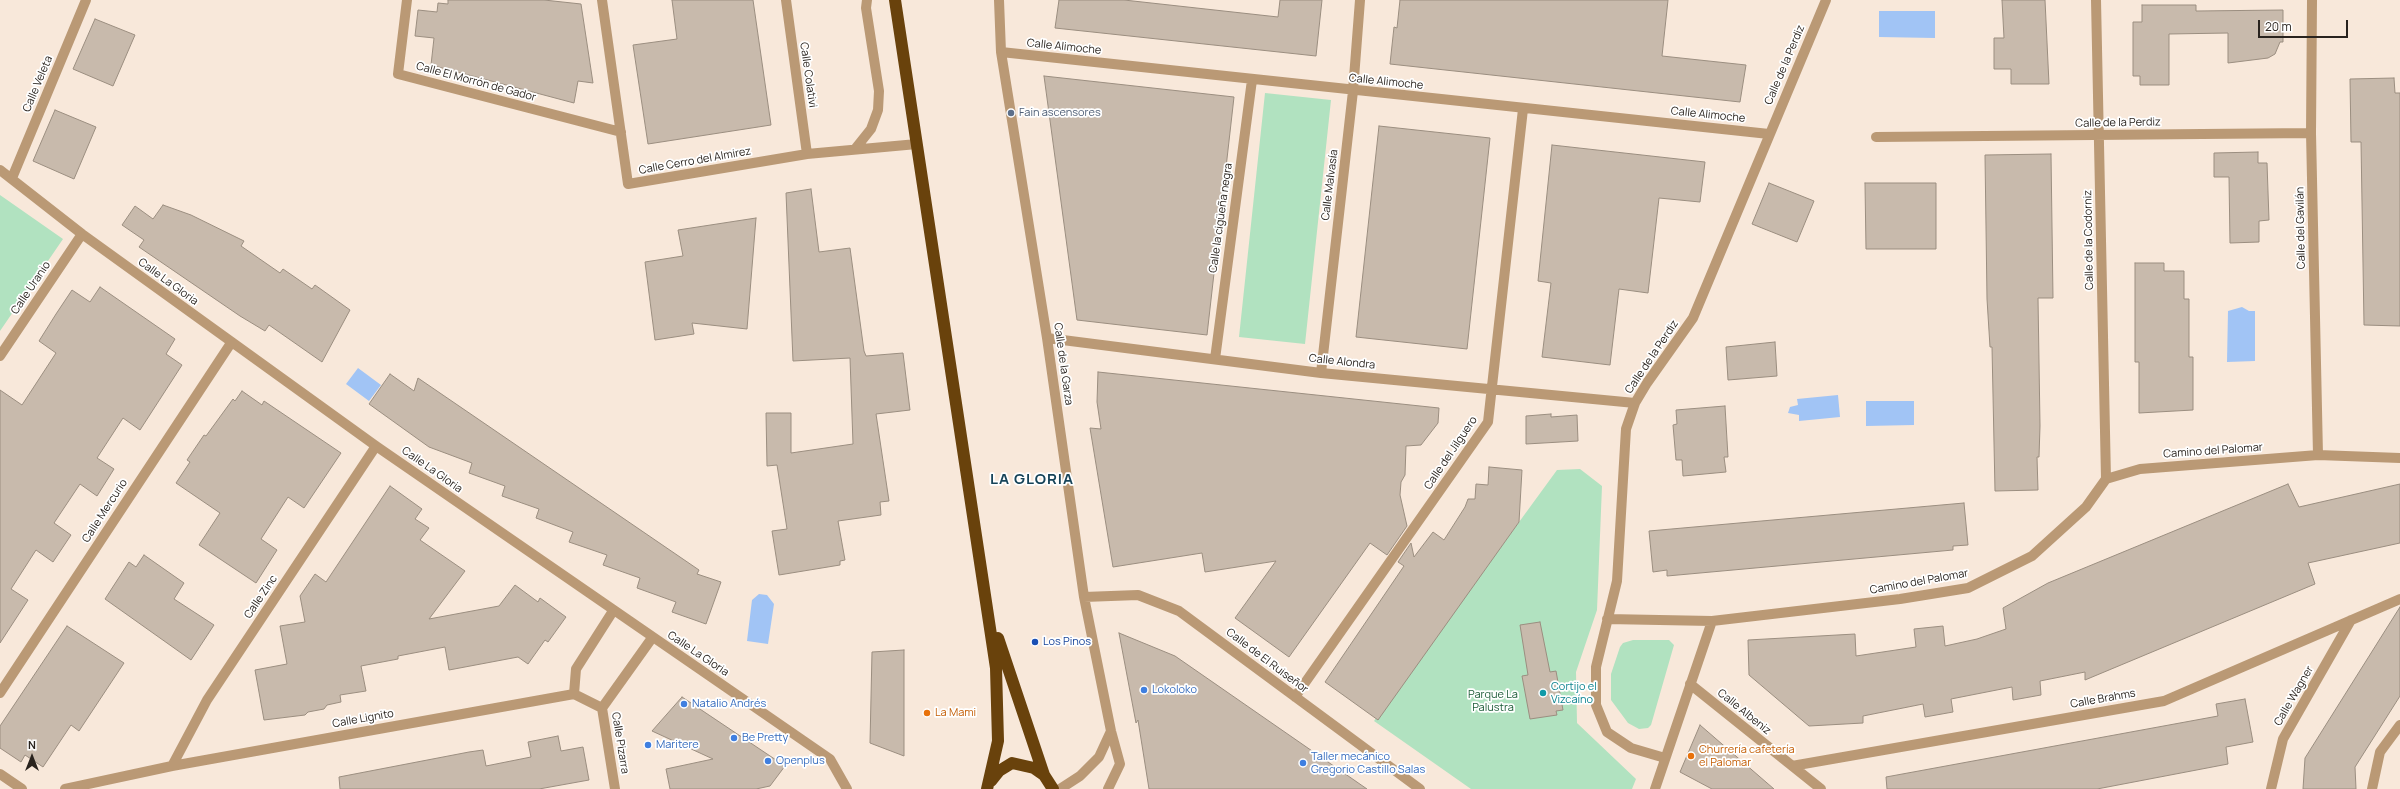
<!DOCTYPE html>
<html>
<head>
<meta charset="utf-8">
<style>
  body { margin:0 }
  #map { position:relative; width:2400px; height:789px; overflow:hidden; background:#f8e8da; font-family:Manrope,sans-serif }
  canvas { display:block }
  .north { position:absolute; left:12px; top:737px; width:40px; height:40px; -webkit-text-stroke:3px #fff; paint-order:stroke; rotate:0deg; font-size:11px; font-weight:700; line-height:16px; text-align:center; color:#29231e }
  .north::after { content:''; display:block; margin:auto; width:14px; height:18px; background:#29231e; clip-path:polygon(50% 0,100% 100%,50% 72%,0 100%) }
  .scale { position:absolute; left:2258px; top:20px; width:90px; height:18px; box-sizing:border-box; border:2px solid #29231e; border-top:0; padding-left:5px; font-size:12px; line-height:14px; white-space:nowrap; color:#29231e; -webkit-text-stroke:3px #fff; paint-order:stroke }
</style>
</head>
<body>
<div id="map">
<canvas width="2400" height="789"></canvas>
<div class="north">N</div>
<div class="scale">20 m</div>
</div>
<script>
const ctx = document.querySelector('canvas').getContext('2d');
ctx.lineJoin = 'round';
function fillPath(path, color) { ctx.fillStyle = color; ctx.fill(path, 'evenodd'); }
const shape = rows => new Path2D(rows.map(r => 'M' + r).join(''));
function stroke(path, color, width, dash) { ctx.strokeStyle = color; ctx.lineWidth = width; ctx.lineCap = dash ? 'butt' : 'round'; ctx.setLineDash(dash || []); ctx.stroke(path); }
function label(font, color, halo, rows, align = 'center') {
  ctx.font = font + ' Manrope,sans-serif'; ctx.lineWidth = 3.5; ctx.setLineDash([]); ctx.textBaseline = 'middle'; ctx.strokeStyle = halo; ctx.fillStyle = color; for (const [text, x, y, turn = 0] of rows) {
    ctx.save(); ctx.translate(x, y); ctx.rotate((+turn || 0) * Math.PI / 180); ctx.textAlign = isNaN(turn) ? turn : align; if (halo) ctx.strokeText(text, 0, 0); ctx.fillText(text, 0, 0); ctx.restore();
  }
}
fillPath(shape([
  [1265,93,1331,100,1305,344,1239,337],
  [0,195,63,239,0,331],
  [1580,469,1602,486,1597,610,1576,672,1577,723,1636,779,1632,789,1471,789,1374,721,1557,470],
  [1633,640,1669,640,1674,645,1651,725,1648,728,1639,729,1628,723,1611,700,1611,674,1620,647,1623,643]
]), '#b1e2c0');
fillPath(shape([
  [1879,11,1935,11,1935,38,1879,37],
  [2242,307,2249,311,2255,311,2255,361,2227,362,2228,311],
  [358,368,381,385,369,401,346,384],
  [1838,395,1840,417,1799,421,1799,415,1788,413,1790,407,1798,405,1797,399],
  [1866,401,1914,401,1914,425,1866,426],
  [759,594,767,595,774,604,768,644,747,641,752,600]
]), '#a1c4f5');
const building = shape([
  [448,0,544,0,581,4,593,83,578,81,574,103,431,65,434,38,415,36,418,10,437,12,438,3,448,4,448,0],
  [672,0,753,0,771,125,648,144,633,45,677,39,672,0],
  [1059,0,1124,0,1278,17,1280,0,1322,0,1316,56,1055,28,1059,0],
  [1400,0,1668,0,1662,56,1746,65,1740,102,1390,64,1394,27,1397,28,1400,0],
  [2002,0,2045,0,2049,84,2011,84,2011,69,1994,69,1994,38,2004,38,2002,0],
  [2142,5,2196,5,2196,11,2283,10,2283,42,2280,42,2275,54,2268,58,2228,63,2228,33,2169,34,2169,85,2140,85,2140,76,2133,76,2133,22,2142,22,2142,5],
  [95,19,135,35,113,86,73,69,95,19],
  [1044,76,1234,97,1207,335,1077,320,1044,76],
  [2394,78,2395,93,2400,93,2400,326,2364,325,2361,142,2351,142,2350,79,2394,78],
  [55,110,96,127,74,179,33,161,55,110],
  [1379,126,1490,138,1467,349,1356,337,1379,126],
  [1552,145,1705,162,1700,202,1659,198,1648,293,1619,289,1610,365,1542,357,1551,283,1538,281,1552,145],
  [2258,152,2258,163,2267,163,2269,220,2259,221,2259,242,2230,243,2229,177,2214,177,2214,153,2258,152],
  [2051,154,2053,298,2038,298,2040,426,2039,457,2037,457,2038,490,1995,491,1992,347,1990,347,1987,299,1985,155,2051,154],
  [1769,183,1814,201,1797,242,1752,224,1769,183],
  [1865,183,1936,183,1936,249,1866,249,1865,183],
  [811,189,819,252,850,248,864,351,866,356,903,353,910,410,876,414,889,501,880,502,881,515,838,521,845,560,840,561,840,565,779,575,772,531,787,529,777,465,767,466,766,413,791,413,791,453,853,444,850,358,793,361,786,193,811,189],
  [163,205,191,215,244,241,241,246,280,273,283,269,312,289,315,285,350,310,322,362,269,325,265,331,240,316,139,247,144,240,122,225,135,206,153,219,163,205],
  [756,218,747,329,692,323,694,334,655,340,645,262,683,256,678,230,756,218],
  [2135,263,2164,263,2164,271,2184,271,2184,299,2189,299,2189,357,2193,357,2193,410,2139,413,2139,362,2135,362,2135,263],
  [100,287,175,339,166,354,182,365,140,430,123,418,97,458,114,469,97,496,80,484,54,523,71,535,53,562,36,550,11,589,28,600,0,643,0,390,22,405,56,353,39,341,56,314,72,290,90,302,100,287],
  [1775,342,1777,376,1728,380,1726,347,1775,342],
  [1098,372,1439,408,1438,423,1421,445,1406,446,1405,475,1401,482,1400,495,1407,526,1387,555,1370,543,1289,657,1235,618,1276,561,1205,572,1202,553,1113,567,1090,428,1101,429,1097,402,1098,372],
  [390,374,414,391,418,378,699,570,697,574,721,582,706,624,672,612,676,602,637,588,640,578,603,565,607,555,569,542,573,532,536,518,539,509,502,496,505,486,469,473,472,463,429,447,369,404,390,374],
  [242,391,262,405,264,401,341,453,304,508,288,497,261,539,277,550,256,583,199,545,220,513,176,483,190,462,187,460,204,435,206,436,233,399,235,401,242,391],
  [1725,406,1728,457,1724,457,1726,472,1683,476,1682,460,1676,460,1673,425,1677,424,1676,410,1725,406],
  [1551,414,1551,417,1577,415,1578,441,1526,444,1526,416,1551,414],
  [1489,467,1522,470,1519,522,1378,720,1325,682,1404,566,1398,562,1411,543,1414,557,1433,532,1444,540,1465,507,1468,499,1475,499,1476,484,1488,485,1489,467],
  [2288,484,2299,507,2400,484,2400,543,2308,563,2315,584,2085,680,2085,672,2040,681,2041,695,2013,700,2012,687,1951,699,1953,712,1925,717,1923,704,1863,716,1863,723,1809,726,1749,675,1748,640,1855,634,1856,656,1916,647,1914,629,1943,626,1945,646,1977,639,2006,629,2003,608,2048,583,2288,484],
  [390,486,422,509,415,519,429,528,420,540,465,571,429,619,499,606,515,585,538,602,540,598,566,617,548,642,545,640,528,664,518,657,449,670,445,647,398,656,398,659,361,666,366,691,340,695,341,702,327,705,324,709,308,712,305,715,264,720,255,670,287,664,280,626,305,622,300,596,315,574,326,582,390,486],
  [1964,503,1968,545,1953,546,1953,550,1667,576,1667,570,1653,572,1649,531,1964,503],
  [144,555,184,583,174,599,214,625,191,660,105,599,129,562,136,567,144,555],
  [2400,607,2400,696,2355,767,2356,789,2303,789,2305,758,2400,607],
  [1540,622,1550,672,1556,671,1563,710,1556,711,1557,715,1530,719,1522,676,1528,675,1520,625,1540,622],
  [67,626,124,663,79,731,71,725,43,767,25,755,21,762,0,748,0,726,67,626],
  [1119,633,1175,656,1367,789,1149,789,1138,720,1136,723,1119,633],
  [904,650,904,756,870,743,872,652,904,650],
  [682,697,785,766,770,786,756,789,670,789,666,769,713,759,652,731,682,697],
  [2245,699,2253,742,2226,747,2228,764,2097,789,1887,789,1886,777,2218,716,2216,704,2245,699],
  [1700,725,1774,789,1712,789,1680,772,1700,725],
  [558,736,561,751,583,747,589,780,539,789,340,789,339,777,469,752,483,750,486,766,531,757,528,742,558,736]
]);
fillPath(building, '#c8baac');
stroke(building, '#9b8e80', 1);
stroke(shape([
  [407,0,398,74,621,132],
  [602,0,628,184,807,154,917,144],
  [786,0,807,154],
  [999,0,1001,52,1047,338,1084,597,1111,731,1120,764,1108,789],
  [2096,0,2106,479],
  [2312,0,2311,133,2318,455],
  [1001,52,1769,134],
  [1876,137,2311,133],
  [855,149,871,129,878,110,879,91,866,8,867,0],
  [0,170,82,234,376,446,830,759,847,789],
  [12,178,86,0],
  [1047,338,1321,373,1635,403],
  [0,356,82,234],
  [1215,359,1252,80],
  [1321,373,1353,91,1360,0],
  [1084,597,1138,595,1179,611,1420,789],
  [1607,619,1712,621,1900,599,1968,588,2032,556,2086,507,2106,479,2140,469,2318,455,2400,458],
  [1690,684,1821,789],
  [0,693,231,343],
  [574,694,602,708,615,789],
  [1295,697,1488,422,1523,109],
  [602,708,652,638],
  [1665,758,1631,748,1607,732,1596,705,1596,667,1617,581,1626,429,1635,403,1647,383,1693,318,1826,0],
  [172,766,207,700,376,446],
  [1792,766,2164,701,2400,599],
  [0,774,22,789],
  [65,789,172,766,574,694,576,669,613,611],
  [1060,789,1080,776,1099,757,1111,731],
  [1655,789,1712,621],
  [2271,789,2283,739,2351,620],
  [2372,789,2380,752,2400,725]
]), '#ba9975', 10);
stroke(shape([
  [895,0,996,668,998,741,987,789],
  [998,638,1044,775,1053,789],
  [991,781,999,771,1012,763,1034,768,1044,775]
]), '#69420c', 12);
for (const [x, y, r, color] of [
  [1011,113,4,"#5c6f8a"],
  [1035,642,4,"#1a4fb4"],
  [1144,690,4,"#3f7fe0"],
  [1543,693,4,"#0f9aa8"],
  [684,704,4,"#3f7fe0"],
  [927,713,4,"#e8710a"],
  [734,738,4,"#3f7fe0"],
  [648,745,4,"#3f7fe0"],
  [1691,756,4,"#e8710a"],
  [768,761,4,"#3f7fe0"],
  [1303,763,4,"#3f7fe0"]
]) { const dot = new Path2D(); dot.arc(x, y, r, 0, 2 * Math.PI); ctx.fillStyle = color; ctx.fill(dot); stroke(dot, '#fff', 1.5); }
label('11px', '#29231e', '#fff', [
  ["Calle Alimoche",1064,47,6],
  ["Calle de la Perdiz",1785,65,-67],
  ["Calle Colativi",808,75,82],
  ["Calle El Morrón de Gador",476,82,15],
  ["Calle Alimoche",1386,82,6],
  ["Calle Veleta",38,84,-67],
  ["Calle Alimoche",1708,115,6],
  ["Calle de la Perdiz",2118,123,-1],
  ["Calle Cerro del Almirez",695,161,-10],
  ["Calle Malvasía",1330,185,-83],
  ["Calle la cigüeña negra",1221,218,-82],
  ["Calle del Gavilán",2301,228,-91],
  ["Calle de la Codorniz",2089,240,-91],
  ["Calle La Gloria",168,282,36],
  ["Calle Uranio",31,288,-56],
  ["Calle de la Perdiz",1652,357,-56],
  ["Calle Alondra",1342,362,6],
  ["Calle de la Garza",1063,364,82],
  ["Camino del Palomar",2213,451,-4],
  ["Calle del Jilguero",1451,453,-56],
  ["Calle La Gloria",432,470,35],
  ["Calle Mercurio",105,511,-57],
  ["Camino del Palomar",1919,582,-10],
  ["Calle Zinc",261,597,-56],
  ["Calle La Gloria",698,654,34],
  ["Calle de El Ruiseñor",1267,661,37],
  ["Calle Wagner",2294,696,-60],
  ["Calle Brahms",2103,699,-10],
  ["Calle Albeniz",1744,712,39],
  ["Calle Lignito",363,719,-10],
  ["Calle Pizarra",620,743,81]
]);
label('11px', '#4e5e75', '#fff', [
  ["Fain ascensores",1019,113]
], 'left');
label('11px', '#164399', '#fff', [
  ["Los Pinos",1043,642]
], 'left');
label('11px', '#0d838f', '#fff', [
  ["Cortijo el",1551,687],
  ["Vizcaíno",1551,700]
], 'left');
label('11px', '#366cbe', '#fff', [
  ["Lokoloko",1152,690],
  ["Natalio Andrés",692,704],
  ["Be Pretty",742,738],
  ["Maritere",656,745],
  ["Taller mecánico",1311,757],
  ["Gregorio Castillo Salas",1311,770],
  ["Openplus",776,761]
], 'left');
label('11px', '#1d5c38', '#fff', [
  ["Parque La",1493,695],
  ["Palustra",1493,708]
]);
label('11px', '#c56008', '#fff', [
  ["La Mami",935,713],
  ["Churrería cafetería",1699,750],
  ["el Palomar",1699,763]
], 'left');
ctx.letterSpacing = '1px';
label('bold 15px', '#174459', '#fff', [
  ["LA GLORIA",1032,480]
]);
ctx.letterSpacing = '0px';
</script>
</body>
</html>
